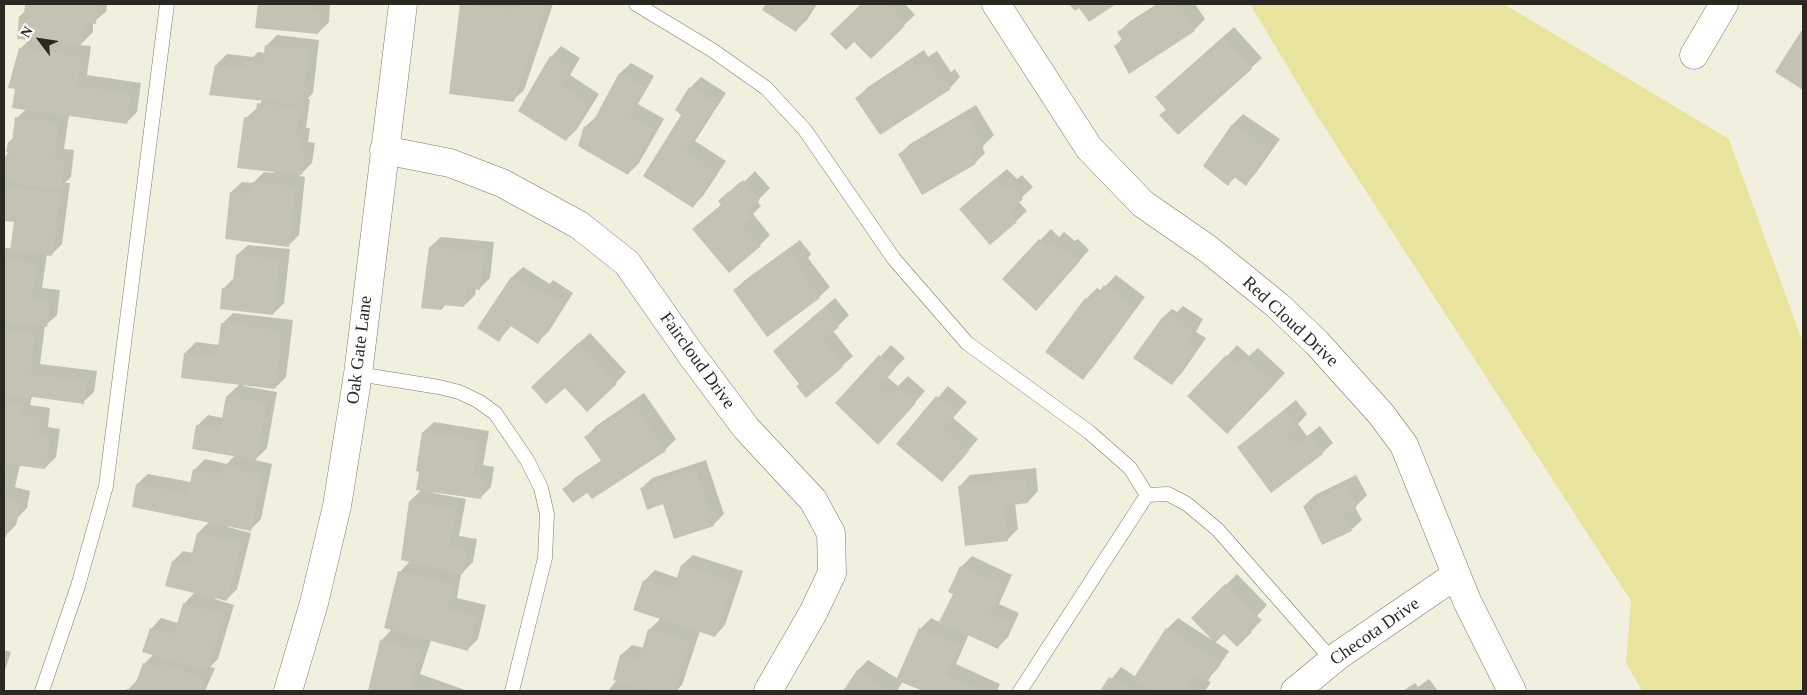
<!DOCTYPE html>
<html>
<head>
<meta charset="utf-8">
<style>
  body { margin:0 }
  #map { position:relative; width:1807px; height:695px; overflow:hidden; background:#f1f0de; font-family:"Times New Roman",serif }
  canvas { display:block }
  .frame { position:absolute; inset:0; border:5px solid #292922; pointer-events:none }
  .north { position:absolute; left:15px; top:15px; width:50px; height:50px; -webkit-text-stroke:4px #fff; paint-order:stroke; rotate:301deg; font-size:14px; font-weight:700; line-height:20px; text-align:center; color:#292922 }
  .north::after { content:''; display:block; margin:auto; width:18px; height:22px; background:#292922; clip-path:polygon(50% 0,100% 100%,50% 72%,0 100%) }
</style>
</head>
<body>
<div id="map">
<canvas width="1807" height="695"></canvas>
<div class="frame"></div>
<div class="north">N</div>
</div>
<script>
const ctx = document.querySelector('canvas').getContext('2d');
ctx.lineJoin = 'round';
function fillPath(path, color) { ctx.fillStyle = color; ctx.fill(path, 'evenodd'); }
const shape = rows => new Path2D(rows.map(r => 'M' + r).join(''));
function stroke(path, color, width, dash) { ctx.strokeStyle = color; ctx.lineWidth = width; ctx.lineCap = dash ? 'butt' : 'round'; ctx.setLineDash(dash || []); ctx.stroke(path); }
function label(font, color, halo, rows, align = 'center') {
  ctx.font = font + ' "Times New Roman",serif'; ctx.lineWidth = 4; ctx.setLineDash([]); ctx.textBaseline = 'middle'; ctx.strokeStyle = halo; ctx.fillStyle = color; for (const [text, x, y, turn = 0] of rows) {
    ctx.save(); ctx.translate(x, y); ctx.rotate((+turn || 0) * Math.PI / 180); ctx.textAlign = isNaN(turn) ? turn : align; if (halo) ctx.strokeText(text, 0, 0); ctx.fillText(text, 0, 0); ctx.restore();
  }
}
fillPath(shape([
  [1250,4,1504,4,1729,139,1803,343,1803,691,1642,691,1626,663,1631,601,1316,114]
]), '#e9e49d');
fillPath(shape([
  [26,4,107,4,106,12,93,22,93,32,80,45,91,46,87,75,141,83,137,112,126,123,69,115,64,149,74,150,71,177,65,183,70,183,62,244,52,254,47,254,42,288,60,290,57,315,45,326,40,364,97,371,94,392,83,402,32,396,30,405,50,408,48,427,60,429,56,457,45,468,20,465,15,487,30,491,27,508,18,517,16,525,5,536,4,248,12,248,15,221,4,220,4,159,9,151,9,142,14,137,17,118,26,109,20,49,30,39,20,16,25,11],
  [259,4,330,4,329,22,318,33,257,27],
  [462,4,553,4,524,90,513,100,451,93],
  [767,4,817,4,807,20,796,30,763,10],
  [863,4,905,4,915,15,904,25,832,34],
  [1157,4,1195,4,1205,19,1194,30,1129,72,1115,46,1122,39,1118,33,1129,22],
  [1234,27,1262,58,1251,68,1167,87],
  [1803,30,1803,89,1777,72],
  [277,35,319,40,313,93,307,99,310,99,306,128,310,128,308,142,315,143,312,163,299,176,305,177,299,235,288,246,231,192,242,182,253,183,264,172,274,173,274,171,246,118,258,107,263,99,216,65,227,54,253,57,258,52,266,53,266,46],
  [561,46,580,58,570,75,599,94,577,129,566,140,551,57],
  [924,50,928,57,937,51,951,72,955,69,960,77,950,88,857,98,868,87],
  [631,63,654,76,638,104,664,119,639,163,628,174,579,146,586,126,597,116,620,73],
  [701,77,726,93,695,141,726,161,703,196,693,206,645,176,683,115,676,110,690,88],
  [976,105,994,135,982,147,985,153,975,163,900,154,910,144],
  [1243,114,1280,139,1256,173,1246,184,1236,177,1228,184,1232,125],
  [1007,169,1017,179,1022,175,1033,187,1018,201,1027,211,1016,221,972,198],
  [755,171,770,188,757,201,761,206,753,214,770,235,760,245,693,229,722,204,720,201,730,191,740,182,742,184],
  [1051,229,1059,237,1064,232,1075,241,1078,239,1089,250,1046,298,1003,279],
  [441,237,494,242,490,278,480,288,476,288,475,295,464,306,446,304,442,309,430,247],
  [800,240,811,254,808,258,830,287,819,297,735,290,745,280],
  [248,245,290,249,284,303,273,314,223,289,235,277,237,255],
  [523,267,550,284,553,280,573,293,549,331,538,342,512,325,499,340,479,328,512,277],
  [1116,275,1145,297,1093,367,1083,378,1086,299,1097,288,1101,291],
  [835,298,849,315,833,331,853,356,842,366,801,383,785,341],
  [1183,306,1203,319,1196,332,1206,338,1182,373,1172,383,1161,319,1172,309,1177,312],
  [233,313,293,320,286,377,275,388,243,384,243,386,277,392,267,448,255,460,272,464,261,519,251,529,228,525,228,527,251,533,237,589,226,600,215,597,215,599,234,605,218,659,210,667,215,668,205,691,127,691,139,678,144,664,154,654,151,629,161,618,178,623,184,604,195,592,173,561,183,551,194,553,198,533,210,521,133,506,137,484,148,474,191,482,194,470,205,459,227,464,235,455,197,426,208,415,223,418,227,396,240,384,185,353,196,342,219,345,222,324],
  [590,333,626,372,616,383,565,386,543,376],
  [891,345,905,358,887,377,898,386,908,376,925,391,889,432,837,403],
  [1237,345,1249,356,1258,348,1285,373,1238,422,1227,356],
  [948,386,967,402,953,418,978,439,952,470,898,444],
  [644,393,676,439,665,450,588,491,564,489,575,478,602,460,586,437,596,426],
  [1296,400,1307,414,1298,424,1307,436,1320,426,1333,443,1322,453,1238,447],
  [434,422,489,431,483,465,494,467,491,487,480,498,434,491,433,493,466,499,459,536,477,539,473,562,461,574,457,598,486,605,478,639,467,650,431,640,420,674,468,691,369,691,381,641,392,629,400,572,410,561,410,501,422,489,423,432],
  [706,460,724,514,713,525,664,503,642,488,652,478],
  [1036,468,1038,491,1028,502,1015,503,1018,529,1007,540,960,486,970,475],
  [1356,475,1367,495,1355,507,1362,520,1351,530,1304,506,1315,495],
  [693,555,743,571,725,625,715,636,700,631,682,685,676,691,608,691,617,680,621,655,632,645,644,648,649,630,661,618,644,581,655,570,678,578,682,565],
  [972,556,1012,575,999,604,1019,613,1008,637,997,648,969,634,956,664,1000,684,997,691,926,691,903,681,897,691,844,691,858,670,868,660,898,679,920,629,931,618,941,623,954,594,961,567],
  [1237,574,1267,605,1257,616,1262,620,1237,645,1224,632,1193,618],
  [1178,618,1229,651,1218,668,1207,680,1211,682,1205,691,1102,691,1121,667,1136,677,1167,629],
  [4,650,11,652,4,673],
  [1429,679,1438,691,1403,691,1415,683,1418,687]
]), '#0003');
fillPath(shape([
  [25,4,98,4,96,24,84,22,82,44,17,39,19,16,24,16],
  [258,4,313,4,312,11,320,12,318,34,255,28],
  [460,4,514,10,516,4,546,4,514,102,449,94],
  [766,4,814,4,796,32,762,10],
  [861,4,890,4,897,11,895,15,905,26,871,59,854,42,846,50,830,34],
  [1069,4,1116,4,1089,22,1079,8,1075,11],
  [1161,4,1177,4,1195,31,1129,74,1114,46,1122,40,1117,32],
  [1803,28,1803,90,1775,72],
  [1223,37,1252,69,1178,135,1159,115,1166,110,1155,97],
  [265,45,309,50,302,105,209,95,215,65,245,68,246,62,263,64],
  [19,48,81,57,77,86,131,94,127,124,12,108,15,89,8,88],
  [550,56,571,69,560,86,589,105,566,141,518,111],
  [912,60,917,67,926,61,940,81,944,79,951,89,880,135,855,98],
  [619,73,645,87,628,115,654,130,628,175,578,146,584,126,589,129],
  [689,87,716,104,685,152,716,172,693,208,643,176,681,115,675,110],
  [257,103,300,109,296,138,300,139,298,152,305,153,302,175,237,168,244,117,255,119],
  [965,115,984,147,970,154,976,164,922,195,898,154],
  [15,117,59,123,54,160,64,161,61,189,4,181,4,156,10,157,11,153,6,152,8,142,12,142],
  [1232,124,1270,150,1246,186,1234,177,1228,186,1203,166],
  [996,178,1005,189,1011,184,1023,199,1008,212,1017,222,990,245,959,209],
  [743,180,760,200,746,212,751,217,743,225,761,246,729,273,692,229,721,205,718,201,729,191,731,194],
  [252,182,295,187,289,247,225,239,230,192,251,194],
  [4,187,60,194,52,256,10,251,14,222,4,221],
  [1039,239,1048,247,1053,241,1063,251,1066,248,1080,261,1036,311,1002,279],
  [429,247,484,252,480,290,467,288,464,307,442,305,442,310,421,308],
  [789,249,801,266,798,269,820,298,767,337,733,290],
  [236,255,279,259,273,315,220,309,222,288,232,289],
  [4,259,37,264,32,298,50,301,47,327,4,321],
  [511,277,539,294,542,290,563,304,538,344,509,325,499,342,477,328],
  [1104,285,1136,308,1083,380,1045,352,1085,298,1091,302],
  [824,308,839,327,822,341,843,367,806,398,796,386,799,384,773,351],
  [1171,316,1193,330,1186,343,1196,350,1172,385,1133,358,1161,319,1166,323],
  [221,323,282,331,275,389,181,378,184,353,217,357],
  [4,329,35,333,30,374,87,382,84,404,4,393],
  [578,343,617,384,587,412,565,388,546,404,531,387],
  [879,355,895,369,878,389,887,396,897,386,916,403,878,445,835,403],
  [1226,355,1237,365,1246,358,1275,384,1227,434,1187,396],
  [226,396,267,403,256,460,192,449,196,425,220,430],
  [936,396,957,413,943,429,969,451,942,482,896,444],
  [4,403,22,405,20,415,40,418,38,437,50,439,45,469,4,464],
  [632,403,666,451,592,499,587,493,573,503,562,489,602,462,584,437],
  [1285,410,1298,426,1287,434,1296,445,1308,436,1323,454,1271,493,1237,447],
  [422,432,479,441,473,475,484,477,481,499,416,490,419,472,416,471],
  [222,466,262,475,251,531,132,507,136,484,188,494,193,469,221,475],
  [696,470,714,526,674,539,663,504,647,510,640,488],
  [4,474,10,475,5,498,20,501,17,520,10,519,6,538,4,537],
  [1026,478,1028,503,1004,506,1008,541,965,546,958,486],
  [1346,485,1357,507,1343,514,1352,531,1322,545,1303,506],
  [409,501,456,510,449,546,467,550,463,574,401,560],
  [197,533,241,543,227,601,165,586,172,561,189,565],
  [681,565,733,582,715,637,633,610,643,580,673,590],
  [960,566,1003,585,989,614,1010,623,998,649,939,622,953,594,948,592],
  [398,571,453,585,447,609,476,616,468,651,384,628],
  [1225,584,1257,617,1247,627,1252,632,1237,647,1224,634,1215,643,1191,618],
  [183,603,224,615,207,671,142,652,150,628,174,635],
  [919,628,959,646,946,675,983,691,923,691,896,680],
  [1166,628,1219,662,1208,681,1196,673,1188,685,1198,691,1153,691,1133,679],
  [648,629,690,641,674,691,650,691,613,680,620,655,639,660],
  [380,640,420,652,410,685,427,691,368,691],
  [143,663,160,669,162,664,205,679,200,691,125,691,126,689,133,691],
  [857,670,890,691,843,691],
  [1109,677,1132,691,1100,691]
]), '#c4c3b1');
const service = shape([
  [636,4,712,50,766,88,805,130,894,259,967,343,1089,432,1130,468,1147,495],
  [358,374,439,387,459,392,478,401,495,413,527,460,541,488,547,514,545,558,512,691],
  [42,691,78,586,106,486,167,4],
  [1020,691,1147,495,1168,494,1187,504,1218,530,1333,661]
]);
const minor = shape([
  [996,4,1089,148,1143,204,1208,249,1277,305,1317,343,1381,414,1404,445,1467,601,1512,691],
  [1694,55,1724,4],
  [384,150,450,163,502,183,579,225,627,263,690,353,746,428,813,500,831,533,832,573,813,613,768,691],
  [1295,691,1339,655,1456,575]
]);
const tertiary = shape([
  [288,691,314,603,337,506,358,374,403,4]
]);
stroke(service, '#7c7c6b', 15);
stroke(minor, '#7c7c6b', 29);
stroke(tertiary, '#7c7c6b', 29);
stroke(service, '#fff', 14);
stroke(minor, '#fff', 28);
stroke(tertiary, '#fff', 28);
label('18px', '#292922', '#fff', [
  ["Red Cloud Drive",1290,322,43],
  ["Oak Gate Lane",360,350,-83],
  ["Faircloud Drive",697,361,54],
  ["Checota Drive",1375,632,-35]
]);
</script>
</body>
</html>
